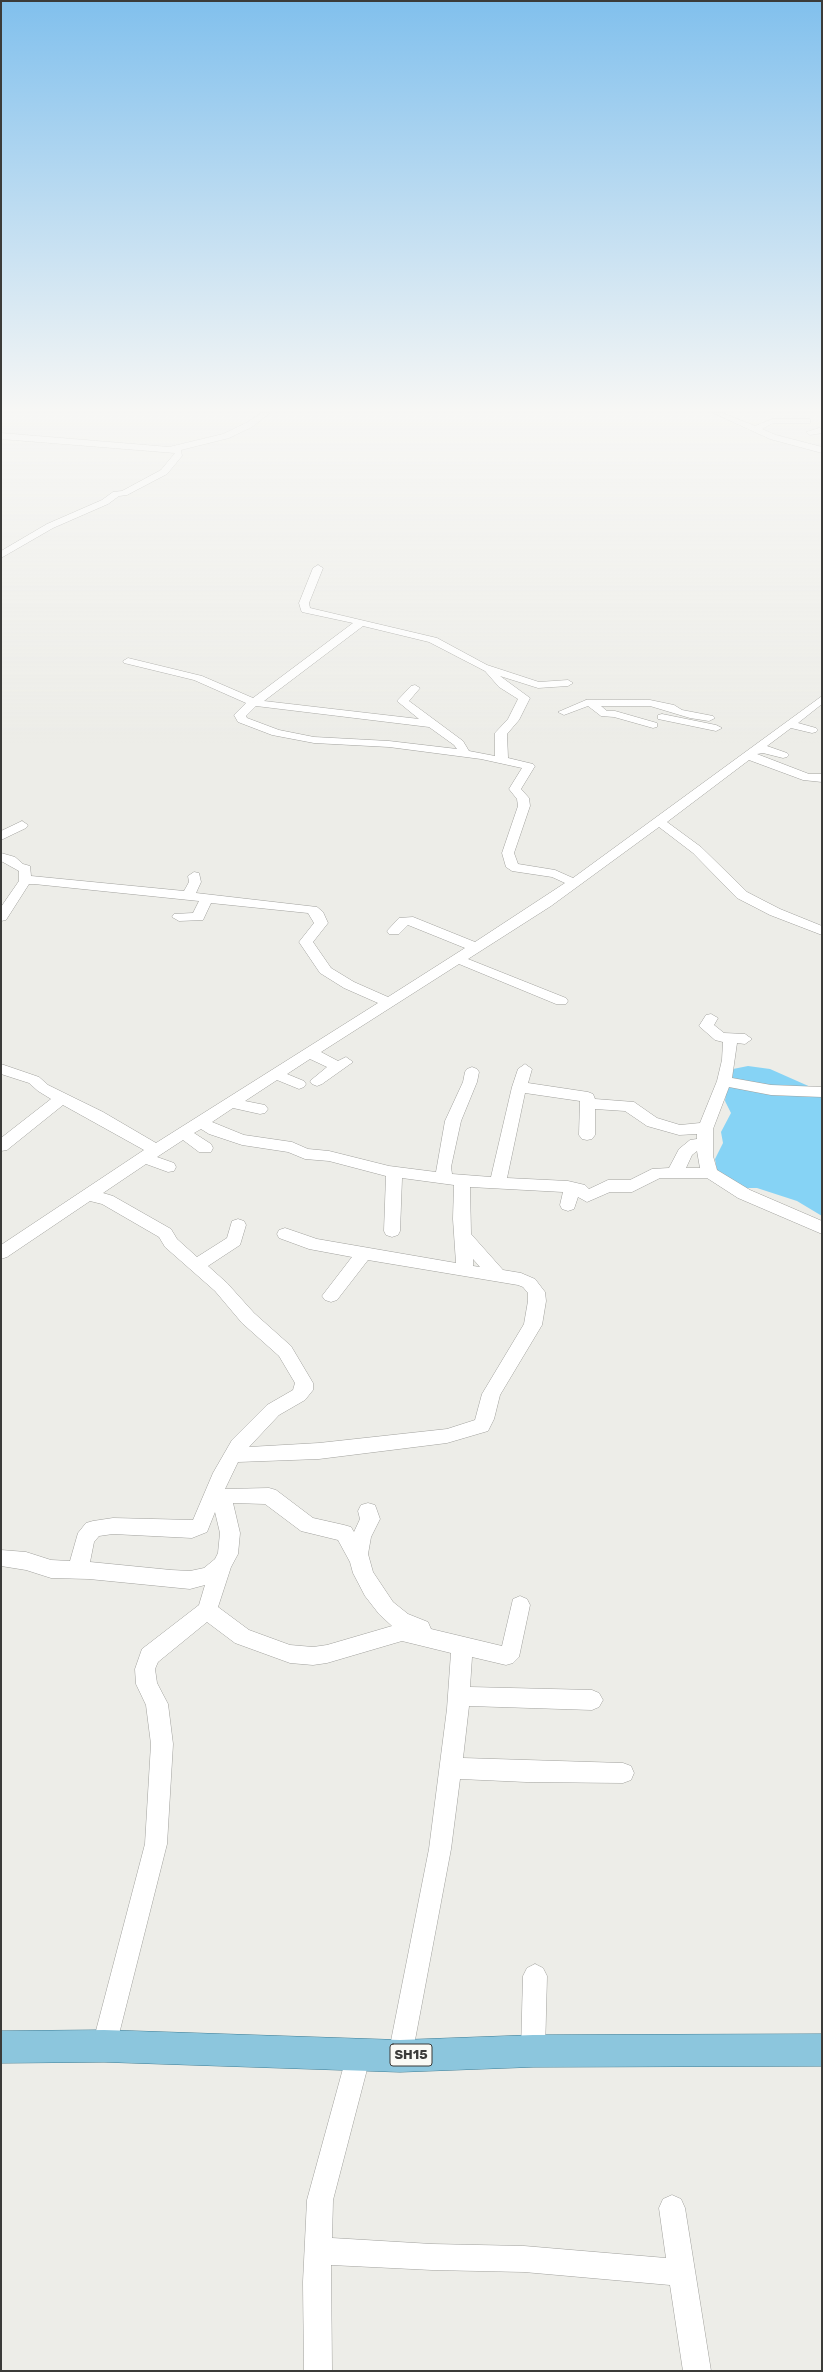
<!DOCTYPE html>
<html>
<head>
<meta charset="utf-8">
<style>
  body { margin:0 }
  #map { position:relative; width:823px; height:2372px; overflow:hidden; background:#edede8; font-family:Rubik,sans-serif }
  canvas { display:block }
  .frame { position:absolute; inset:0; border:2px solid #3b3b39; pointer-events:none }
</style>
</head>
<body>
<div id="map">
<canvas width="823" height="2372"></canvas>
<div class="frame"></div>
</div>
<script>
const ctx = document.querySelector('canvas').getContext('2d');
ctx.lineJoin = 'round';
function fillPath(path, color) { ctx.fillStyle = color; ctx.fill(path, 'evenodd'); }
const shape = rows => new Path2D(rows.map(r => 'M' + r).join(''));
function stroke(path, color, width, dash) { ctx.strokeStyle = color; ctx.lineWidth = width; ctx.lineCap = dash ? 'butt' : 'round'; ctx.setLineDash(dash || []); ctx.stroke(path); }
function label(font, color, halo, rows, align = 'center') {
  ctx.font = font + ' Rubik,sans-serif'; ctx.lineWidth = 3; ctx.setLineDash([]); ctx.textBaseline = 'middle'; ctx.strokeStyle = halo; ctx.fillStyle = color; for (const [text, x, y, turn = 0] of rows) {
    ctx.save(); ctx.translate(x, y); ctx.rotate((+turn || 0) * Math.PI / 180); ctx.textAlign = isNaN(turn) ? turn : align; if (halo) ctx.strokeText(text, 0, 0); ctx.fillText(text, 0, 0); ctx.restore();
  }
}
fillPath(shape([
  [748,1066,770,1069,822,1092,822,1216,797,1201,757,1188,743,1188,717,1171,715,1159,723,1143,721,1132,731,1113,725,1101,727,1084,733,1069]
]), '#86d3f5');
const minor = shape([
  [261,413,270,413,252,427,229,438,181,450,182,456,167,474,127,495,119,496,108,504,53,528,1,558,1,551,47,524,102,500,113,492,122,491,161,470,175,453,1,439,1,433,169,447,223,434,246,423,261,413],
  [713,413,723,413,755,426,772,419,810,419,810,423,773,423,762,429,776,435,822,447,822,453,770,439,713,413],
  [819,428,822,429,822,433,810,435,806,432,819,428],
  [318,565,323,568,309,603,310,608,437,638,487,665,539,682,568,680,573,683,568,686,538,688,500,676,530,698,519,720,507,734,508,758,533,764,535,766,521,789,529,798,530,806,514,853,518,864,555,870,573,878,822,696,822,704,798,723,816,728,818,730,816,732,812,733,791,728,767,746,787,753,789,755,787,757,783,758,763,753,757,754,809,774,822,774,822,782,803,780,749,760,667,822,701,847,747,892,780,909,822,926,822,935,770,915,737,898,693,853,659,827,551,906,468,959,566,998,568,1001,566,1004,556,1004,459,964,321,1052,338,1061,346,1057,353,1062,322,1084,317,1086,312,1084,310,1081,327,1067,310,1059,287,1074,304,1081,306,1084,304,1087,299,1089,277,1080,245,1101,265,1105,268,1109,265,1113,260,1114,233,1108,212,1122,244,1135,292,1142,308,1149,329,1151,389,1166,436,1172,445,1121,463,1082,465,1072,467,1069,472,1067,477,1069,479,1072,477,1082,461,1121,451,1167,452,1174,491,1177,512,1087,518,1069,525,1064,532,1069,528,1083,588,1092,593,1094,595,1099,634,1102,657,1118,680,1125,700,1123,717,1081,722,1060,723,1042,715,1040,699,1026,706,1015,711,1014,718,1018,714,1025,724,1033,745,1034,752,1039,745,1044,737,1043,732,1078,771,1085,822,1087,822,1097,771,1095,729,1087,713,1129,713,1156,717,1170,750,1190,822,1221,822,1234,738,1198,707,1178,660,1178,632,1192,610,1192,587,1202,578,1197,574,1209,568,1211,562,1209,560,1205,563,1192,470,1187,471,1234,503,1270,521,1273,535,1279,545,1292,546,1301,542,1325,500,1395,494,1419,488,1431,447,1443,319,1459,238,1462,225,1489,269,1488,276,1490,313,1518,344,1525,351,1527,354,1532,360,1519,358,1511,361,1505,368,1503,375,1505,380,1519,371,1537,368,1554,373,1572,393,1602,408,1614,428,1622,431,1629,502,1646,513,1599,520,1596,527,1599,530,1605,519,1657,513,1663,506,1665,472,1657,470,1687,592,1690,599,1693,603,1700,599,1707,592,1710,469,1706,463,1758,623,1763,631,1766,634,1773,631,1780,623,1783,526,1782,460,1779,451,1849,412,2056,409,2065,400,2068,391,2065,388,2056,429,1849,447,1709,451,1653,402,1641,327,1663,313,1665,290,1663,235,1643,207,1622,158,1662,155,1669,157,1683,168,1704,173,1744,167,1844,116,2046,113,2055,104,2058,95,2055,92,2046,145,1844,151,1744,146,1705,136,1684,135,1669,142,1649,199,1605,205,1585,190,1589,89,1579,51,1578,26,1570,1,1566,1,1550,26,1552,51,1560,70,1561,78,1533,86,1523,93,1521,113,1518,193,1520,213,1473,232,1440,267,1405,293,1390,295,1383,279,1356,242,1323,215,1291,165,1247,159,1237,102,1204,90,1201,7,1257,1,1259,1,1245,144,1150,63,1105,7,1150,1,1151,1,1138,51,1099,38,1091,29,1083,1,1074,1,1064,39,1077,48,1085,103,1112,156,1143,378,1003,344,988,320,973,299,942,314,923,308,913,211,903,203,920,179,921,172,917,174,914,193,913,199,901,34,884,29,884,6,920,1,921,1,907,19,881,19,871,1,861,1,853,15,857,23,864,30,866,31,876,184,891,189,882,188,876,194,872,199,873,201,882,196,893,317,907,323,912,328,923,313,942,331,968,354,982,388,997,465,948,408,925,399,934,389,934,387,931,399,918,413,917,475,942,565,883,552,877,512,871,506,867,502,853,518,806,517,799,509,789,522,768,481,759,389,747,314,743,272,735,238,722,234,715,246,703,194,680,124,663,123,661,128,658,202,676,253,698,353,623,302,612,301,610,299,603,313,568,318,565],
  [363,626,429,642,485,671,499,687,518,699,508,719,495,733,495,756,469,751,463,741,409,701,420,688,415,685,411,686,397,701,419,719,264,701,363,626],
  [256,706,429,727,454,745,457,749,389,741,314,737,279,730,247,718,246,716,256,706],
  [525,1093,580,1101,579,1135,582,1139,587,1140,592,1139,595,1135,595,1109,625,1111,647,1126,679,1135,697,1134,697,1139,690,1140,679,1149,669,1168,652,1169,630,1180,608,1180,589,1189,585,1185,568,1181,507,1178,525,1093],
  [201,1129,209,1134,242,1145,288,1152,305,1159,329,1161,386,1176,384,1231,386,1235,392,1237,398,1235,400,1231,402,1178,454,1185,453,1219,456,1263,317,1239,285,1228,279,1230,277,1234,279,1238,309,1249,352,1257,322,1296,325,1300,331,1302,337,1300,368,1260,518,1285,523,1287,528,1293,528,1301,524,1324,482,1394,475,1420,447,1429,319,1443,249,1447,279,1415,305,1400,313,1390,313,1383,291,1346,254,1313,227,1283,208,1266,240,1245,246,1225,244,1221,238,1219,232,1221,227,1238,197,1257,177,1239,171,1229,113,1196,103,1193,146,1164,168,1172,174,1171,176,1167,174,1163,157,1157,183,1140,199,1152,211,1152,213,1148,211,1144,194,1133,201,1129],
  [697,1151,700,1168,686,1168,692,1155,697,1151],
  [473,1259,480,1267,473,1266,473,1259],
  [233,1503,265,1504,301,1531,338,1540,350,1562,353,1573,365,1596,379,1614,392,1626,327,1645,313,1647,290,1645,249,1630,218,1607,231,1567,238,1554,240,1533,233,1503],
  [215,1512,220,1533,218,1553,215,1559,204,1568,190,1571,171,1570,90,1562,94,1542,99,1536,113,1534,192,1538,207,1532,215,1512],
  [586,700,650,700,674,705,682,710,713,716,715,718,709,721,690,718,650,706,601,706,607,711,615,711,657,723,657,727,653,728,614,717,601,716,588,706,564,715,558,712,586,700],
  [662,714,716,725,722,728,716,731,658,719,658,715,662,714],
  [22,821,28,825,26,828,1,840,1,831,22,821],
  [535,1964,543,1968,547,1976,545,2051,542,2060,533,2063,524,2060,521,2051,523,1976,527,1968,535,1964],
  [359,2042,368,2045,371,2054,333,2200,332,2238,432,2244,524,2246,666,2258,659,2208,663,2199,672,2195,681,2199,685,2208,711,2371,683,2371,670,2285,524,2272,432,2270,331,2265,332,2371,304,2371,303,2282,307,2200,347,2054,350,2045,359,2042]
]);
const major = shape([
  [104,2030,400,2040,533,2035,822,2034,822,2066,533,2067,400,2072,104,2062,1,2063,1,2031,104,2030]
]);
stroke(minor, '#a1a19d', 1);
stroke(major, '#3e7d95', 1);
fillPath(minor, '#fff');
fillPath(major, '#8cc6dd');
const sky = ctx.createLinearGradient(0, 0, 0, 745);
sky.addColorStop(0, '#81c0ed');
sky.addColorStop(0.55, '#f7f7f5');
sky.addColorStop(1, '#f7f7f500');
ctx.fillStyle = sky;
ctx.fillRect(0, 0, 823, 745);
for (const [x, y, w] of [
  [411,2055,42]
]) { const box = new Path2D(); box.roundRect(x - w / 2, y - 11, w, 22, 3); ctx.fillStyle = '#fafaf5'; ctx.fill(box); stroke(box, '#3b3b39', 1); }
label('bold 13px', '#3b3b39', null, [
  ["SH15",411,2055]
]);
</script>
</body>
</html>
